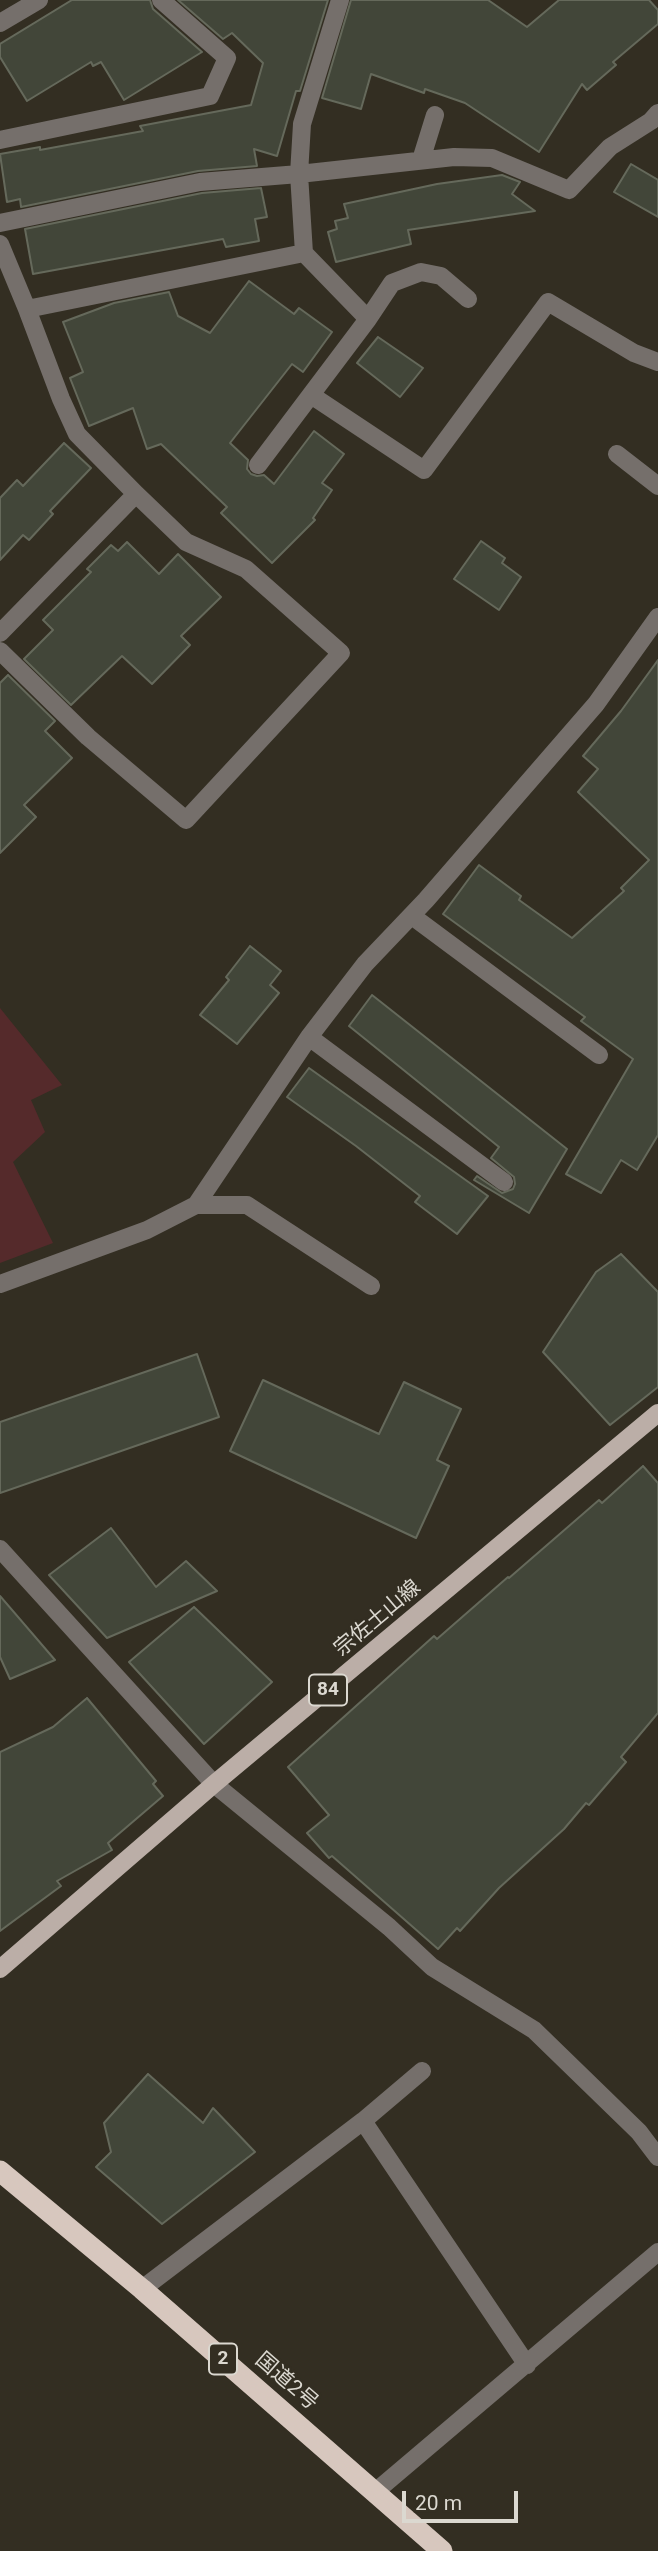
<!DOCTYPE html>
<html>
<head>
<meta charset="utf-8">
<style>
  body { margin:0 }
  #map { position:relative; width:658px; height:2551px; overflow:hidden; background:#332e22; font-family:Roboto,sans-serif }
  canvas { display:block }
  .scale { position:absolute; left:402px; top:2491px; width:116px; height:32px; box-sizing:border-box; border:4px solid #dbd8d0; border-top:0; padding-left:9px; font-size:21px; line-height:24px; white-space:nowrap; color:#dbd8d0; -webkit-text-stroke:5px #332e22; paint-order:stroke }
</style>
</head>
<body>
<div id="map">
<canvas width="658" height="2551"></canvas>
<div class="scale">20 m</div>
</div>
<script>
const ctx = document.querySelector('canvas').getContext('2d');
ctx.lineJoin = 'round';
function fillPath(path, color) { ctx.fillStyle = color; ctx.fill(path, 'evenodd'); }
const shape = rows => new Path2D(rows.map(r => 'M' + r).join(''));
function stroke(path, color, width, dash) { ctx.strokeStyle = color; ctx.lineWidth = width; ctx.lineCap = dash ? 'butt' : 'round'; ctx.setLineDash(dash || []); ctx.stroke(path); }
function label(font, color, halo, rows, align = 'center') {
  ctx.font = font + ' Roboto,"Noto Sans JP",sans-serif'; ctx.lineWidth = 5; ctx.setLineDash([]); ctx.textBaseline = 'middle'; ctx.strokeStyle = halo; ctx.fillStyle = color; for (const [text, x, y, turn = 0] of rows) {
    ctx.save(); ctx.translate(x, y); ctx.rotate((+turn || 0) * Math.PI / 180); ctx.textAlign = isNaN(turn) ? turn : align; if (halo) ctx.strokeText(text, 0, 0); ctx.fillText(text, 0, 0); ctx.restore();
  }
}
fillPath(shape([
  [0,1008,62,1085,31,1100,45,1132,13,1162,53,1243,0,1263]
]), '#552a2b');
const building = shape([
  [72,0,150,0,153,9,202,52,124,100,101,62,93,66,91,62,27,101,0,57,0,44,72,0],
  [178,0,328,0,300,91,296,91,277,156,254,149,257,166,198,171,21,207,20,199,7,202,0,154,40,147,40,150,143,131,140,126,251,105,263,63,232,33,223,39,178,0],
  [351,0,488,0,527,27,559,0,649,0,658,10,658,24,613,62,616,65,587,90,582,84,539,152,465,103,425,89,424,93,371,74,361,109,322,98,351,0],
  [631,164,658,180,658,217,614,192,631,164],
  [502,175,520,182,512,194,535,211,408,230,411,244,336,262,328,232,337,229,335,221,348,218,344,204,437,184,502,175],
  [261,188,267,217,255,219,259,241,226,247,223,239,33,274,25,229,202,193,261,188],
  [249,281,294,314,299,308,332,332,303,372,292,364,230,443,248,460,247,469,251,474,257,476,264,475,274,484,314,431,344,454,322,483,332,490,313,518,315,520,272,563,221,513,227,507,161,444,147,449,133,408,89,426,70,378,83,372,63,322,114,303,169,292,178,316,210,333,249,281],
  [378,337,423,368,400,397,357,363,378,337],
  [64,443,91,468,50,511,53,514,29,540,23,535,0,560,0,498,17,480,23,486,64,443],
  [481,541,505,558,502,563,521,577,499,610,454,579,481,541],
  [127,542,159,574,178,554,221,597,181,636,190,645,152,684,122,656,71,705,24,659,53,630,43,620,91,572,87,569,111,545,118,551,127,542],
  [658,660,658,1135,637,1170,621,1160,601,1193,566,1174,633,1059,581,1021,585,1017,443,914,479,865,521,896,519,900,572,938,624,891,621,888,649,860,578,792,598,769,583,756,621,711,658,660],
  [8,675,55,721,45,731,72,758,24,805,36,817,0,853,0,683,8,675],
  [250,946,281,971,270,985,279,993,237,1044,200,1015,229,980,226,977,250,946],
  [372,995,567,1149,529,1213,474,1180,477,1176,502,1193,513,1189,515,1184,514,1177,491,1158,499,1147,349,1026,372,995],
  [309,1068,488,1196,457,1234,415,1202,420,1196,356,1146,287,1097,309,1068],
  [621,1254,658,1292,658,1387,610,1425,543,1352,596,1272,621,1254],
  [197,1354,219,1417,0,1493,0,1422,197,1354],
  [263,1380,379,1434,404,1382,461,1409,437,1460,449,1466,416,1538,230,1451,263,1380],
  [643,1466,658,1483,658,1713,621,1757,626,1762,589,1805,586,1803,564,1829,499,1888,460,1931,457,1928,438,1949,332,1856,329,1858,307,1833,329,1815,288,1767,434,1636,437,1639,508,1577,509,1578,599,1500,602,1503,643,1466],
  [111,1528,156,1587,186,1561,217,1591,107,1638,49,1575,111,1528],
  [0,1596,55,1660,10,1679,0,1657,0,1596],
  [194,1607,272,1682,204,1744,129,1662,194,1607],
  [87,1698,156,1781,153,1784,163,1796,108,1843,112,1850,57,1881,61,1886,0,1931,0,1752,53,1727,87,1698],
  [148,2074,203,2123,213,2108,255,2152,162,2224,96,2167,111,2152,104,2123,148,2074]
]);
fillPath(building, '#424639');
stroke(building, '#65695b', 2);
stroke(shape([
  [0,23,39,0],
  [0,140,210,96,227,58,161,0],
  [421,160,435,115],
  [0,223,200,182,299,174,302,124,340,0],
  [0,244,27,309,304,253],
  [368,319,392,283,421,272,441,276,468,299],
  [311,395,424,470,548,302,634,353,658,362],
  [617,454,658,486],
  [258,465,368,319,304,253,299,174,454,157,492,158,569,190,610,147,651,121,658,113],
  [0,633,136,494,77,434,61,399,27,309],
  [0,651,88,737,186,820,341,653,246,569,186,542,136,494],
  [412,916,599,1055],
  [309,1037,504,1182],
  [196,1205,309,1037,365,964,426,900,596,704,658,617],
  [0,1284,147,1230,196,1205,247,1205,371,1286],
  [0,1549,214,1784,389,1927,432,1967,534,2030,639,2132,658,2157],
  [363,2121,422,2071],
  [142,2289,363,2121,527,2365],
  [375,2492,658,2252]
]), '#756f6b', 18);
stroke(shape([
  [0,1969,214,1784,658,1413]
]), '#bbaea7', 18);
stroke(shape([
  [0,2171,142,2289,442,2551]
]), '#d7c7be', 21);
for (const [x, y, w] of [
  [328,1690,38],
  [223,2359,28]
]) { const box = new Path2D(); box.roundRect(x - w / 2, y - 15.5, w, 31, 5); ctx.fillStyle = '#332e22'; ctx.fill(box); stroke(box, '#dbd8d0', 2); }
label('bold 19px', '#dbd8d0', null, [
  ["84",328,1690],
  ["2",223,2359]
]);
label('21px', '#dbd8d0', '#332e22', [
  ["宗佐土山線",378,1619,-40],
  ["国道2号",286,2382,41]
]);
</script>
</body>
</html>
